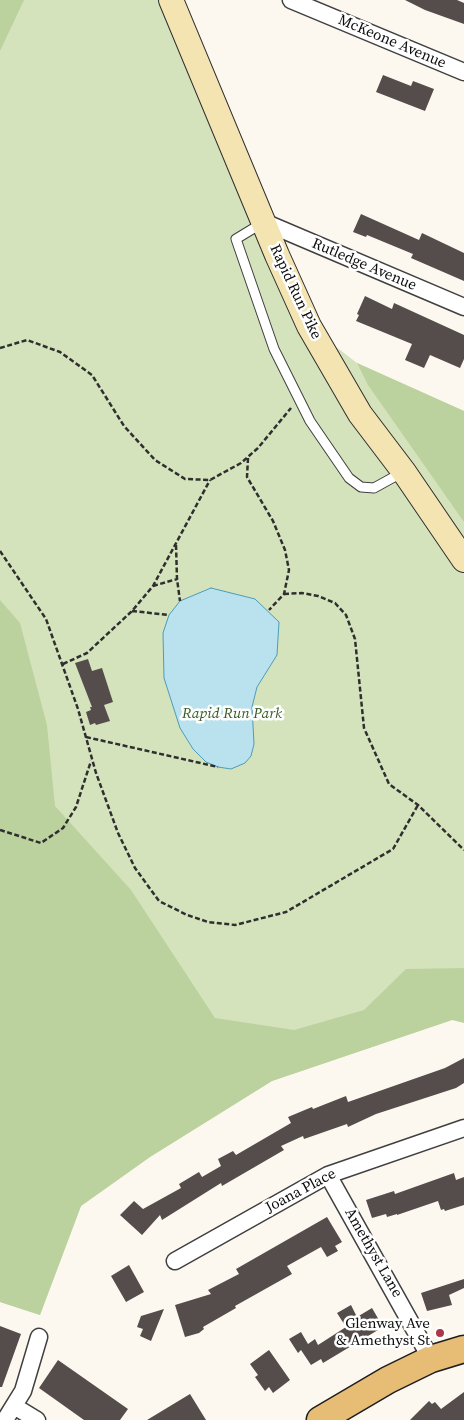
<!DOCTYPE html>
<html>
<head>
<meta charset="utf-8">
<style>
  body { margin:0 }
  canvas { display:block; background:#fdf8ef }
</style>
</head>
<body>
<canvas width="464" height="1420"></canvas>
<script>
const ctx = document.querySelector('canvas').getContext('2d');
ctx.lineJoin = 'round';
function fillPath(path, color) { ctx.fillStyle = color; ctx.fill(path, 'evenodd'); }
const shape = rows => new Path2D(rows.map(r => 'M' + r).join(''));
function stroke(path, color, width, dash) { ctx.strokeStyle = color; ctx.lineWidth = width; ctx.lineCap = dash ? 'butt' : 'round'; ctx.setLineDash(dash || []); ctx.stroke(path); }
function label(font, color, halo, rows, align = 'center') {
  ctx.font = font + ' "Source Serif 4",serif'; ctx.lineWidth = 5; ctx.setLineDash([]); ctx.textBaseline = 'middle'; ctx.strokeStyle = halo; ctx.fillStyle = color; for (const [text, x, y, turn = 0] of rows) {
    ctx.save(); ctx.translate(x, y); ctx.rotate((+turn || 0) * Math.PI / 180); ctx.textAlign = isNaN(turn) ? turn : align; if (halo) ctx.strokeText(text, 0, 0); ctx.fillText(text, 0, 0); ctx.restore();
  }
}
fillPath(shape([
  [0,0,171,0,309,326,357,363,464,411,464,1016,272,1081,150,1157,81,1206,40,1315,0,1302]
]), '#d5e3bc');
fillPath(shape([
  [0,0,24,0,0,51],
  [357,363,464,411,464,522,368,385],
  [0,600,20,623,47,725,55,806,131,890,215,1018,294,1030,364,1010,406,969,464,968,464,1023,452,1020,272,1081,150,1157,81,1206,40,1315,0,1302]
]), '#bcd29e');
const water = shape([
  [211,588,255,599,279,622,277,655,257,687,252,707,254,744,251,756,245,763,231,769,218,767,206,762,193,749,180,728,164,678,163,633,169,615,180,601,211,588]
]);
fillPath(water, '#bae1ee');
stroke(water, '#4a9dbb', 1);
fillPath(shape([
  [405,0,457,0,464,3,464,24,425,10],
  [383,75,411,86,413,81,434,89,425,111,376,92],
  [361,214,419,240,422,233,464,253,464,281,411,258,413,254,367,235,366,237,353,232],
  [365,296,392,309,394,303,464,335,464,359,460,368,430,355,424,368,405,360,412,344,356,321,359,315,357,314],
  [88,659,92,671,102,668,113,702,104,705,110,721,96,725,95,723,90,725,86,712,91,710,90,707,92,707,75,663],
  [464,1058,464,1083,456,1088,376,1114,348,1127,347,1124,304,1139,303,1136,281,1146,284,1150,222,1186,221,1183,162,1220,160,1215,142,1235,120,1215,134,1201,143,1209,181,1188,179,1184,199,1172,202,1177,221,1166,218,1159,233,1151,236,1155,291,1123,288,1117,312,1107,313,1109,346,1096,348,1102,445,1068],
  [454,1173,456,1180,464,1177,464,1205,445,1211,444,1209,441,1210,438,1201,397,1215,397,1214,387,1217,386,1214,372,1218,366,1200,394,1191,395,1194],
  [327,1217,342,1242,335,1246,338,1251,327,1257,321,1247,287,1266,292,1274,235,1306,236,1308,203,1327,204,1329,199,1333,185,1337,175,1305,211,1294,208,1290,239,1274,236,1269],
  [129,1265,144,1292,126,1302,111,1276],
  [464,1279,464,1288,449,1295,452,1305,427,1311,421,1293],
  [351,1305,357,1317,372,1308,383,1327,323,1363,321,1359,311,1365,301,1350,298,1353,289,1339,301,1332,308,1344,315,1339,318,1345,346,1327,337,1313],
  [164,1309,151,1341,140,1336,143,1329,137,1327,141,1316],
  [0,1326,21,1334,2,1387,0,1387],
  [269,1350,290,1380,273,1393,269,1387,265,1391,255,1377,258,1375,250,1364],
  [58,1360,128,1409,120,1420,84,1420,39,1388],
  [464,1392,464,1420,410,1420,429,1401,432,1404,435,1402,441,1409],
  [190,1394,206,1420,147,1420]
]), '#544d4b');
const lane = shape([
  [264,222,236,239,274,349,310,421,349,478,361,487,374,488,403,472]
]);
const street = shape([
  [291,0,464,72],
  [264,222,464,307],
  [328,1175,431,1359],
  [175,1261,328,1175,464,1128],
  [14,1406,37,1420],
  [5,1420,23,1391,39,1337]
]);
const secondary = shape([
  [171,0,277,255,309,326,360,414,404,472,464,560]
]);
const primary = shape([
  [320,1420,388,1380,431,1359,464,1349]
]);
stroke(lane, '#404040', 11);
stroke(street, '#404040', 19);
stroke(secondary, '#2f2f2f', 26);
stroke(primary, '#1e1e1e', 29);
stroke(shape([
  [0,348,27,340,60,352,92,375,124,426,155,460,185,479,210,480,241,463,258,448,291,408],
  [248,458,247,477,273,521,285,550,289,570,284,594,269,610],
  [176,545,177,579,180,601],
  [0,551,46,619,78,709,96,773,118,833,135,868,159,901,187,915,208,922,235,925,286,912,393,849,418,805],
  [153,586,177,579],
  [284,594,302,593,318,596,335,603,346,615,355,639,364,728,389,784,418,805,464,850],
  [132,611,169,615],
  [63,664,87,653,132,611,153,586,210,480],
  [86,737,218,767],
  [0,830,41,843,63,828,76,807,91,761]
]), '#2f2f2f', 2.5, [5, 2.5]);
stroke(lane, '#fff', 9);
stroke(street, '#fff', 16);
stroke(secondary, '#f4e4b2', 24);
stroke(primary, '#e7bc75', 26);
for (const [x, y, r, color] of [
  [440,1333,5,"#aa374b"]
]) { const dot = new Path2D(); dot.arc(x, y, r, 0, 2 * Math.PI); ctx.fillStyle = color; ctx.fill(dot); stroke(dot, '#fff', 2); }
label('15px', '#0d0d0d', '#fff', [
  ["McKeone Avenue",392,42,23],
  ["Rutledge Avenue",364,265,23],
  ["Rapid Run Pike",295,292,65],
  ["Joana Place",301,1191,-28],
  ["Amethyst Lane",373,1253,60]
]);
label('italic 15px', '#385c26', '#fff', [
  ["Rapid Run Park",232,714]
]);
label('15px', '#0d0d0d', '#fff', [
  ["Glenway Ave",430,1324],
  ["& Amethyst St",430,1341]
], 'right');
</script>
</body>
</html>
